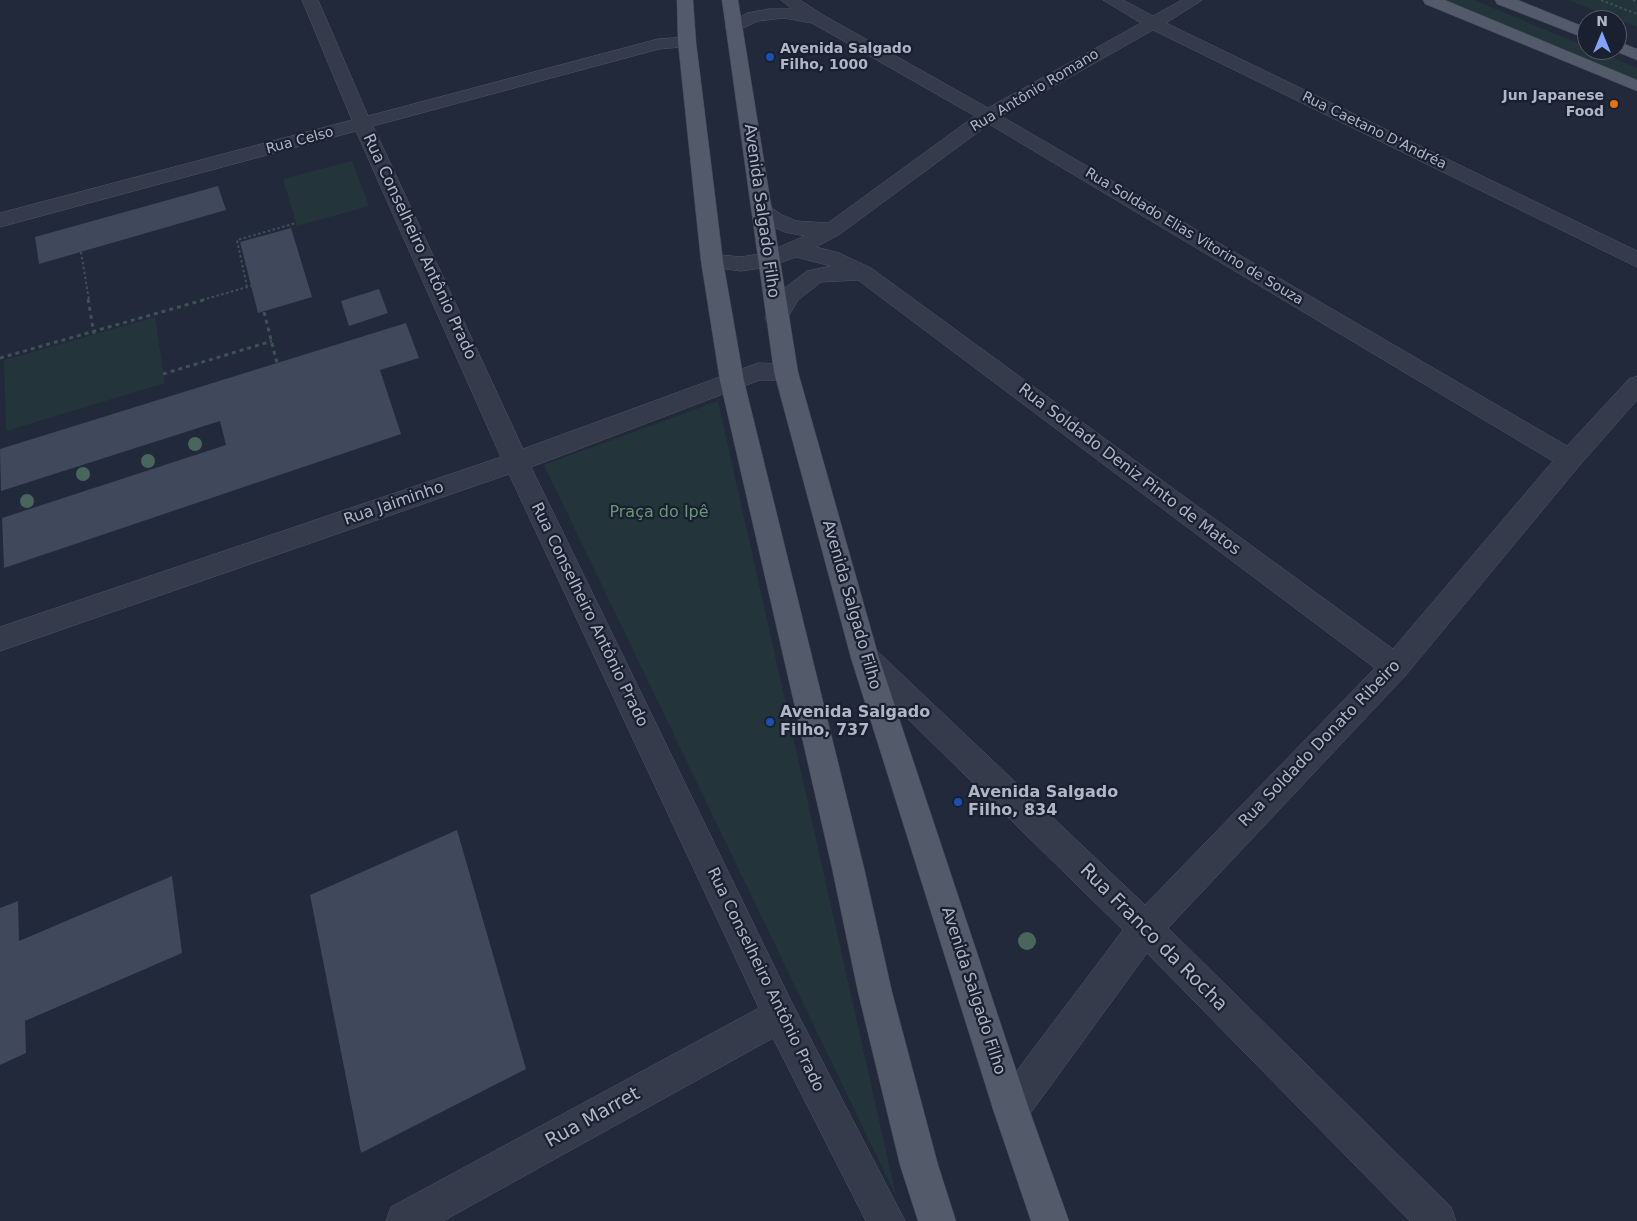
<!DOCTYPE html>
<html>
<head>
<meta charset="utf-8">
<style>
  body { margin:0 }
  #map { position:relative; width:1637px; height:1221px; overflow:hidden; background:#21293a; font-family:"DejaVu Sans",sans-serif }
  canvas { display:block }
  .north { position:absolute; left:1577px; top:10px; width:50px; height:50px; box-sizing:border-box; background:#1a202f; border:1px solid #565c6b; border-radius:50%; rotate:0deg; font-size:14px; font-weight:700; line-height:20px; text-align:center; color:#b0b6c6 }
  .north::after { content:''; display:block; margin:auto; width:18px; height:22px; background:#83a3f8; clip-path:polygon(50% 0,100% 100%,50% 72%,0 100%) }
</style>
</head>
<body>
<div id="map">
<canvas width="1637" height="1221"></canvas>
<div class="north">N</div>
</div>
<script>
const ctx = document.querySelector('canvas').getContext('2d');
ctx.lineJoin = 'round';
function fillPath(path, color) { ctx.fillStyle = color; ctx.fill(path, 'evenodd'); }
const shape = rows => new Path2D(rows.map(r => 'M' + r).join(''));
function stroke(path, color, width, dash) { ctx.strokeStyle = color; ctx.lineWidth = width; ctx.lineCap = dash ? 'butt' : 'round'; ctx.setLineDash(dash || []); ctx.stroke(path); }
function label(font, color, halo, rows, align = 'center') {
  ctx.font = font + ' "DejaVu Sans",sans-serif'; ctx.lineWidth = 4.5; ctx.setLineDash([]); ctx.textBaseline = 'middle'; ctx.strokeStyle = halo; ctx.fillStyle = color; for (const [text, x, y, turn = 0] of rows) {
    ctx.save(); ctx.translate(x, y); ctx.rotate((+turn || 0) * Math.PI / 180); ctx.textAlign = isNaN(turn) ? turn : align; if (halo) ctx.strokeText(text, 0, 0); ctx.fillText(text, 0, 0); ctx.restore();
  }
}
fillPath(shape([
  [1445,0,1474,0,1587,47,1587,50,1594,50,1637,68,1637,81],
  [1568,0,1637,0,1637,27],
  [352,161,369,206,297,226,283,179],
  [155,317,165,383,6,431,4,360],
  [718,401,896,1196,544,465]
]), '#23353b');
fillPath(shape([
  [218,186,226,210,39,264,35,237],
  [291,228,312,297,258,313,240,242],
  [379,289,388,313,349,326,341,301],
  [406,323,419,358,380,370,401,434,4,568,2,518,226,445,220,421,1,491,0,449],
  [457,830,526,1069,361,1153,310,895],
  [172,876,182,953,25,1021,26,1053,0,1065,0,908,18,901,19,941]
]), '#40485c');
const minor = shape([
  [302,0,318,0,368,116,658,39,687,37,693,38,696,42,693,46,659,49,373,126,523,449,758,363,786,364,794,366,798,372,794,378,786,380,760,380,531,467,792,1003,905,1221,866,1221,773,1038,443,1221,386,1221,391,1207,759,1008,509,474,0,651,0,627,501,457,356,131,0,227,0,213,352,120,302,0],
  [781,0,800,0,823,15,988,108,1141,23,1103,0,1123,0,1153,16,1182,0,1202,0,1166,23,1637,251,1637,267,1153,30,1001,116,1567,446,1629,379,1637,376,1637,400,1579,466,1405,676,1168,928,1451,1207,1456,1221,1410,1221,1147,953,1024,1122,1011,1127,998,1122,993,1109,998,1096,1123,930,855,667,851,658,855,649,865,645,875,649,1145,905,1375,668,858,280,821,282,798,300,784,324,776,326,768,324,765,318,774,299,782,290,807,271,831,266,796,257,768,267,741,271,704,266,701,261,704,256,712,254,741,257,765,253,805,236,785,232,768,225,754,215,751,210,754,205,761,204,768,205,782,215,796,221,828,223,975,116,812,23,784,18,758,21,734,32,728,31,725,27,747,13,769,9,792,9,781,0],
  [989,124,1553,461,1393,649,871,268,839,253,816,247,840,234,989,124]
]);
const major = shape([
  [677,0,693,0,696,42,723,261,744,381,864,868,892,992,938,1165,956,1221,918,1221,900,1165,858,992,832,868,720,381,701,261,678,42,677,0],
  [722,0,738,0,798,372,879,658,1029,1109,1069,1221,1031,1221,993,1109,851,658,774,372,722,0],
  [1423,0,1445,0,1637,80,1637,91,1425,4,1423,0],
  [1495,0,1518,0,1587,28,1587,39,1497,4,1495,0],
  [1617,41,1637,49,1637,60,1612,50,1617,50,1617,41]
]);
stroke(minor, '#505665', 1);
stroke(major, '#3e4453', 1);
stroke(shape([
  [1601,0,1637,14],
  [1633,0,1637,2],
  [81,252,89,300],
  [247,287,237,240,296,223],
  [202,300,251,286]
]), '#3e5155', 2, [2.5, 2.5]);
stroke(shape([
  [88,299,94,334],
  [264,312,277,363],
  [0,358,207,299],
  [163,374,272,341]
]), '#3e5155', 3, [4, 4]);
fillPath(minor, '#353b4a');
fillPath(major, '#535a6a');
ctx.fillStyle = '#48665c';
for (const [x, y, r] of [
  [195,444,7],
  [148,461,7],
  [83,474,7],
  [27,501,7],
  [1027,941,9]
]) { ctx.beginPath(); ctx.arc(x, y, r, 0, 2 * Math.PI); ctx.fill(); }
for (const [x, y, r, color] of [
  [770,57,5,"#1a4fb4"],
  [1614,104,5,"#e8710a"],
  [770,722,5,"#1a4fb4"],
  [958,802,5,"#1a4fb4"]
]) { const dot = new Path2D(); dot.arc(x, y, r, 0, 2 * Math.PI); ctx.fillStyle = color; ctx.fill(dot); stroke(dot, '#1a202f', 2); }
label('bold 14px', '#b0b6c6', '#1a202f', [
  ["Avenida Salgado",780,49],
  ["Filho, 1000",780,65],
  ["Jun Japanese",1604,96,"right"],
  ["Food",1604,112,"right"]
], 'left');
label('14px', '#b0b6c6', '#1a202f', [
  ["Rua Antônio Romano",1035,91,-31],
  ["Rua Caetano D'Andréa",1374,131,26],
  ["Rua Celso",300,141,-15],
  ["Rua Soldado Elias Vitorino de Souza",1194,237,31]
]);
label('16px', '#b0b6c6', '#1a202f', [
  ["Avenida Salgado Filho",761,211,82],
  ["Rua Conselheiro Antônio Prado",419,247,65],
  ["Rua Soldado Deniz Pinto de Matos",1129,470,37],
  ["Rua Jaiminho",394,504,-19],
  ["Avenida Salgado Filho",851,605,74],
  ["Rua Conselheiro Antônio Prado",589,615,64],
  ["Rua Soldado Donato Ribeiro",1320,744,-46],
  ["Rua Conselheiro Antônio Prado",765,980,64],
  ["Avenida Salgado Filho",973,991,72]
]);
label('16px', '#679778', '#1a202f', [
  ["Praça do Ipê",659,513]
]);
label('bold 16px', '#b0b6c6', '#1a202f', [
  ["Avenida Salgado",780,713],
  ["Filho, 737",780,731],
  ["Avenida Salgado",968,793],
  ["Filho, 834",968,811]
], 'left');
label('19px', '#b0b6c6', '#1a202f', [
  ["Rua Franco da Rocha",1153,938,45],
  ["Rua Marret",593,1118,-29]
]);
</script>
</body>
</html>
